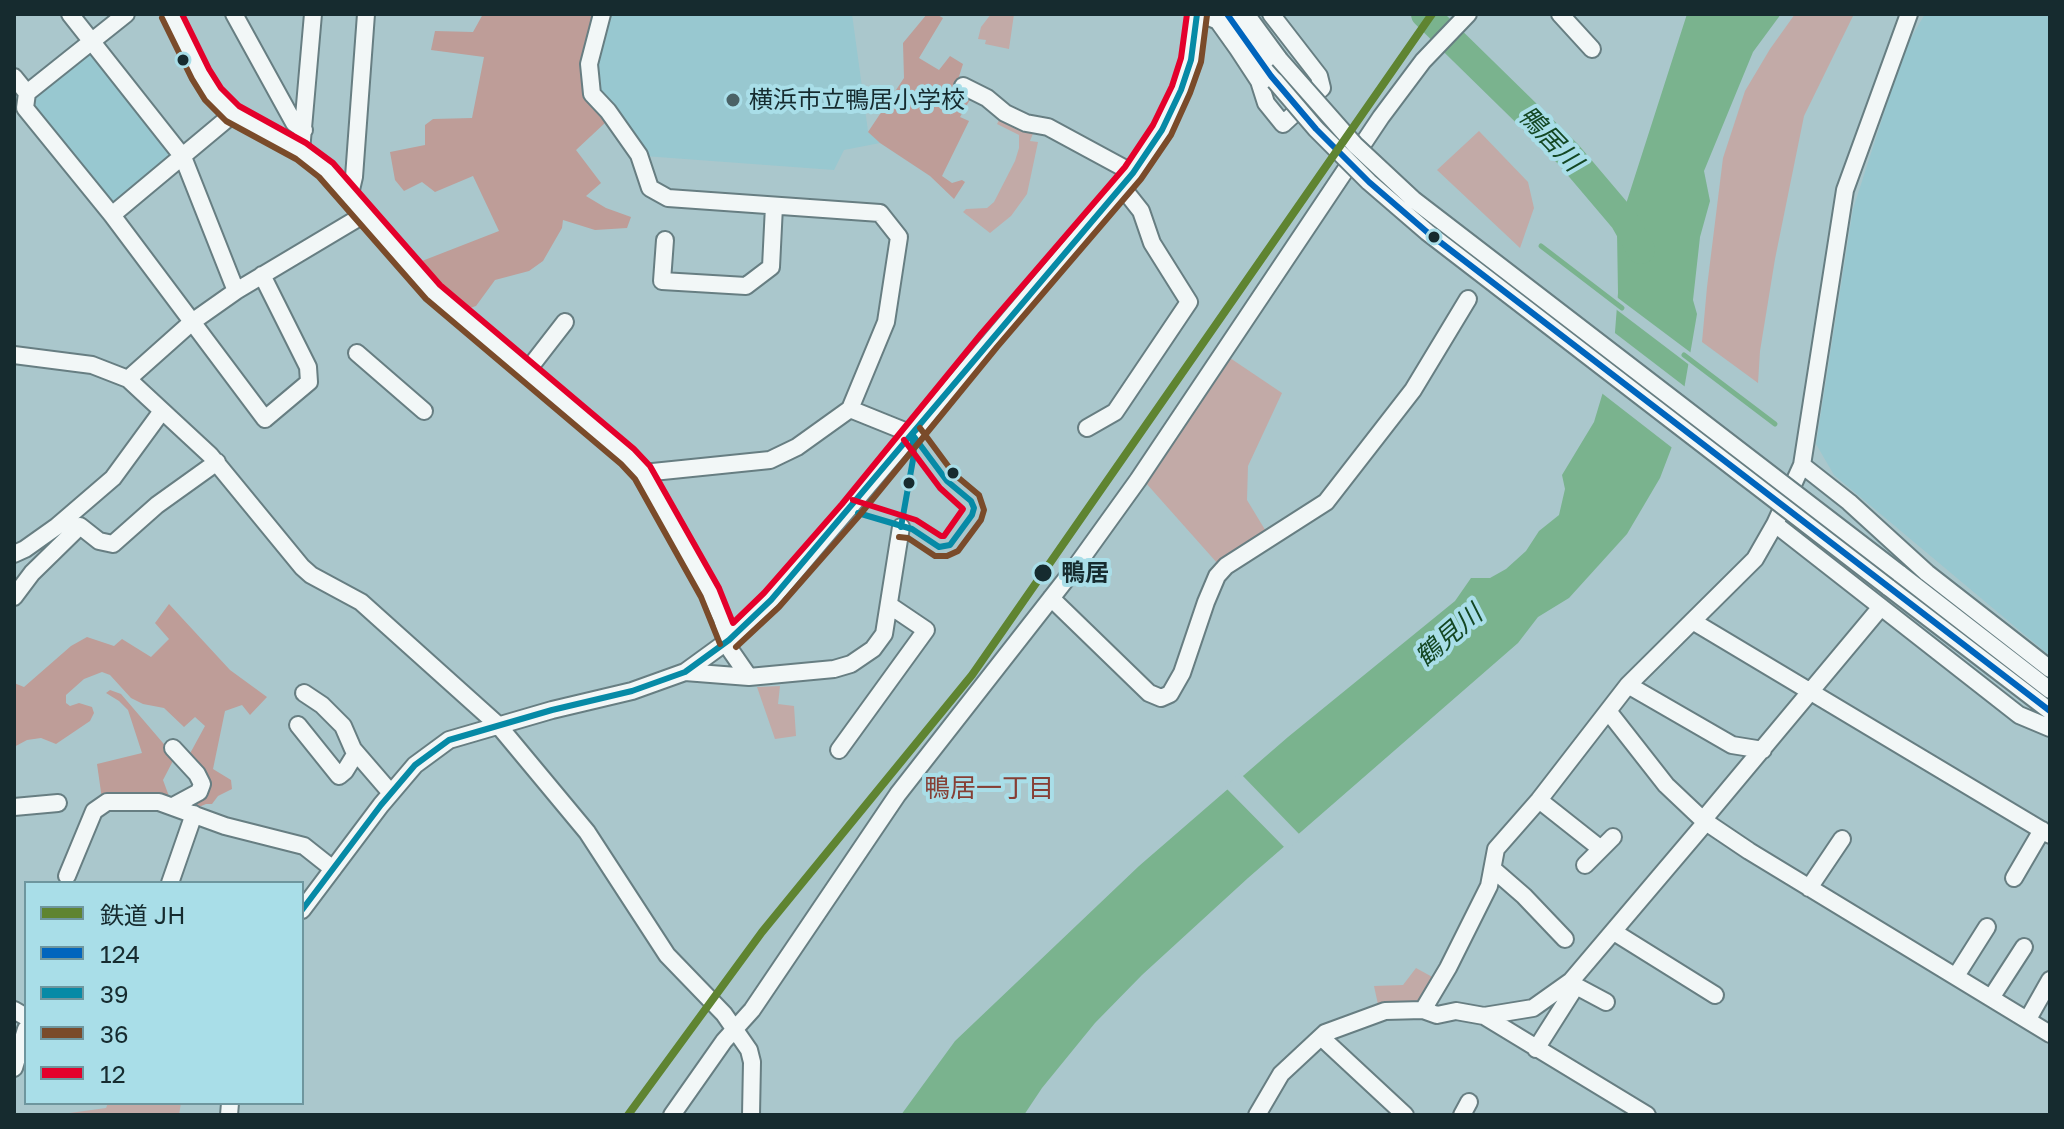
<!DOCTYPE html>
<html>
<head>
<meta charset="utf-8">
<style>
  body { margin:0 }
  #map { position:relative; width:2064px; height:1129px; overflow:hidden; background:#aac7cc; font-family:"Golos Text","Noto Sans JP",sans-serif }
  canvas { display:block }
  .frame { position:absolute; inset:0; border:16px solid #162b2f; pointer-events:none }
  .legend { position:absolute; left:24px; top:881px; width:280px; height:224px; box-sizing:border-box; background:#a9dee8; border:2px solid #6e969e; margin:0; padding:10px 14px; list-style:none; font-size:24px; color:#162b2f }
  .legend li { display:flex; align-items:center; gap:16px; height:40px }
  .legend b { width:40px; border:2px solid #6e969e }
</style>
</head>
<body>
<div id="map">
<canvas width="2064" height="1129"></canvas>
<div class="frame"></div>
<ul class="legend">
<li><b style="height:10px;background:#5f8431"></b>鉄道 JH</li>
<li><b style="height:10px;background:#0065bd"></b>124</li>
<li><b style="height:10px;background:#068aa6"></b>39</li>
<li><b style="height:10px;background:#7a4b2a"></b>36</li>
<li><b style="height:10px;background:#e4002b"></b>12</li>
</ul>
</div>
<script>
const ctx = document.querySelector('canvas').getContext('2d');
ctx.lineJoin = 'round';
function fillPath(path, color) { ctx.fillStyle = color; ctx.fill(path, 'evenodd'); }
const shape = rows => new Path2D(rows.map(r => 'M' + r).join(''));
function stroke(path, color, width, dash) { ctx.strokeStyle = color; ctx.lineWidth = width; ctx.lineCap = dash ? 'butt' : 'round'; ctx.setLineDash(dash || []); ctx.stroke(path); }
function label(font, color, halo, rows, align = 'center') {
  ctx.font = font + ' "Golos Text","Noto Sans JP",sans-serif'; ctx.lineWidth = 8; ctx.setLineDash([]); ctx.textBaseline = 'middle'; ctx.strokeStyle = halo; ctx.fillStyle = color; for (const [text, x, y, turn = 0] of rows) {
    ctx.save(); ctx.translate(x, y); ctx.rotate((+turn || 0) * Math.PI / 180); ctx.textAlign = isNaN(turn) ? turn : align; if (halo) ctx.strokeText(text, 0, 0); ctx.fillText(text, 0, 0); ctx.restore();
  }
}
fillPath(shape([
  [609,14,852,14,868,131,880,143,844,150,834,170,644,156,593,90,594,64],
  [1925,14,2050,14,2050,656,1834,475,1816,444,1853,209,1905,48],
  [93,51,177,156,113,207,33,103,32,97,81,58]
]), '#98c8d0');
fillPath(shape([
  [991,14,1014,14,1009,49,985,44,986,40,978,39,981,27],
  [1795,14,1854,14,1804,116,1775,259,1760,351,1758,383,1702,342,1707,287,1723,158,1745,91,1770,49],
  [1000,118,1034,131,1030,141,1038,142,1027,194,1011,216,990,233,963,212,966,209,987,208,994,202,1015,161,1019,148,1019,135,997,124],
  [1479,131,1528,182,1534,208,1520,248,1437,170],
  [1230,358,1282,393,1248,466,1247,500,1267,533,1218,564,1145,482],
  [780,686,778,704,794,706,796,736,775,739,757,687],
  [1416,968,1436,979,1421,1005,1379,1009,1374,986,1403,985],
  [108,1103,181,1103,179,1115,55,1115,106,1108]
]), '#c2aaa7');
fillPath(shape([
  [483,14,599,14,586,98,606,122,576,150,601,183,586,196,606,208,631,217,627,228,595,230,563,220,562,228,543,261,529,271,495,280,476,306,467,309,451,296,422,261,499,231,473,176,435,192,422,182,404,191,395,180,390,152,425,145,425,125,433,119,472,118,484,57,431,50,435,31,473,32],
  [927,14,936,14,943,18,919,58,939,70,950,56,963,64,956,86,972,96,960,117,969,121,942,176,952,183,962,180,965,182,954,199,930,176,880,143,868,132,904,78,903,43],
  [169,604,230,670,267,697,250,715,242,705,225,711,213,769,231,780,232,789,218,796,212,804,206,804,194,809,185,807,200,798,187,759,205,726,195,717,184,727,164,708,143,704,131,698,110,675,102,672,84,679,66,695,66,703,70,706,79,703,92,707,94,713,90,721,56,744,41,738,27,740,14,747,14,683,24,687,71,646,87,637,114,646,122,639,151,657,169,639,155,623],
  [110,690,121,694,175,757,163,780,170,799,102,799,97,764,142,753,128,710,119,701,106,693]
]), '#be9d98');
fillPath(shape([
  [1687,14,1781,14,1753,52,1704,171,1710,201,1700,237,1693,300,1697,314,1676,436,1660,478,1627,534,1569,598,1538,617,1518,643,1248,878,1142,975,1095,1023,1042,1088,1024,1115,901,1115,955,1041,1139,866,1288,737,1455,601,1471,578,1490,578,1506,569,1526,551,1539,531,1559,515,1565,489,1562,475,1594,422,1606,382,1614,345,1618,293,1617,232]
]), '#7ab38e');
fillPath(shape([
  [1614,295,1694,355,1692,367,1613,307],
  [1611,330,1688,389,1675,450,1599,391],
  [1240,773,1302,837,1287,850,1225,787]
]), '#aac7cc');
stroke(shape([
  [1541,246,1622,308],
  [1684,355,1775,424]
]), '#7ab38e', 5);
stroke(shape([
  [1425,14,1568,154,1624,220,1641,250]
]), '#7ab38e', 28);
const minor = shape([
  [70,14,183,157,236,291],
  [171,14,200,74,213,94,233,114,301,151,326,170,433,292,628,457,643,473,710,593,722,619,731,651,749,677],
  [234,14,294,123,304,130],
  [602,14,589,64,592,94,608,111,639,155,650,188,668,198,880,213,899,237,886,322,850,409,797,447,770,460,643,473],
  [1202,14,1218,21,1238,49,1259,81,1266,103,1283,124,1322,88,1319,76,1271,14],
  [1227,14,1275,81],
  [1246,14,1279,59],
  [1560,14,1592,49],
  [14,77,27,93,25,108,112,215,265,419,309,382,308,367,262,275],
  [963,86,987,98,1005,113,1026,123,1048,127,1133,173],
  [27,93,126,14],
  [301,151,313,14],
  [350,194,354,177,366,14],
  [112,215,233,114],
  [665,240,662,281,746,286,771,267,774,206],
  [357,353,424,411],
  [14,355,92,365,128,379,210,455,302,567,311,575,361,602,498,725,587,832,667,955,724,1014,749,1050,752,1062,751,1115],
  [527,371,565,322],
  [128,379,192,322,236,291,365,214],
  [850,409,912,434],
  [1087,428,1115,412,1189,302,1152,243,1141,211,1122,187],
  [1802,465,1849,502,1927,573,2050,669],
  [1775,524,2019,715,2050,728],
  [14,554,25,549,56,527,113,478,162,411],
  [1899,573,2050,690],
  [1888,587,2050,711],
  [14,597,32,573,80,526,99,541,113,544,157,505,217,462],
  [1051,598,1149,693,1161,698,1170,694,1182,673,1206,602,1217,576,1226,566,1326,502,1413,390,1468,299],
  [1694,622,2050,835],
  [685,672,749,677,834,669,851,664,873,649,884,634,901,527],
  [1628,685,1732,745,1763,750],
  [304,693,322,705,343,726,353,749,391,793],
  [1608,711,1666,785,1703,820,1749,851,2050,1034],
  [298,725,339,776,345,771,356,753],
  [839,750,926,630,889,605],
  [1539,800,1601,849],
  [173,806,199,792,202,784,197,774,173,748],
  [14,807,58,803],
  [1703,820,1881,607],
  [1585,865,1613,837],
  [1493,869,1524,896,1565,939],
  [67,876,94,811,107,802,159,802,225,826,304,846,333,869],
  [2014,878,2042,830],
  [170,883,194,814],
  [1809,888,1842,839],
  [302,910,381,805,415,765,449,740,552,710,632,691,685,672,729,640,771,600,1133,173,1162,130,1181,90,1191,60,1197,14],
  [1614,932,1715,995],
  [1956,976,1987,927],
  [1576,986,1571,981,1706,822],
  [1991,998,2024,947],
  [14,1010,26,1017],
  [1423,1010,1448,968,1489,886,1496,849,1539,800,1628,685,1755,559,1775,524,1802,465,1845,190,1909,14],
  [1484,1016,1533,1008,1571,981],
  [2028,1019,2050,980],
  [1321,1037,1405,1115],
  [1536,1049,1576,986,1606,1002],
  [14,1068,26,1029],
  [229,1115,230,1103],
  [672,1115,724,1041,752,1010,898,794,1074,569,1138,480,1381,117,1423,61,1468,14],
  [1257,1115,1281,1074,1325,1033,1385,1011,1423,1010,1437,1015,1456,1011,1484,1016,1647,1115],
  [1462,1115,1469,1102]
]);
stroke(minor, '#677e82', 20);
stroke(minor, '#f2f7f7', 16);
const minorBridge = shape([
  [1279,59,1355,145,1414,200,1899,573],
  [1275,81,1316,129,1369,182,1427,232,1888,587]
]);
stroke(minorBridge, '#677e82', 20, []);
stroke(minorBridge, '#f2f7f7', 16);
stroke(shape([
  [1227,14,1271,76,1316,129,1369,182,1427,232,2050,711]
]), '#0065bd', 6);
stroke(shape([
  [858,513,912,529,939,547,950,545,972,515,974,508,971,501,947,481,912,434],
  [901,527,914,454,912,434,916,430],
  [302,910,381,805,415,765,449,740,552,710,632,691,685,672,729,640,771,600,1133,173,1162,130,1181,90,1191,60,1197,14]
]), '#068aa6', 6);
stroke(shape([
  [162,18,192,79,205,100,226,121,296,159,319,177,426,299,621,464,635,479,701,597,720,644],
  [899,537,908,538,935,556,947,556,958,551,981,520,984,510,979,495,954,474,920,428],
  [736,647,779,607,858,517,997,347,1141,179,1171,135,1190,93,1201,62,1207,15]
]), '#7a4b2a', 6);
stroke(shape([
  [182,14,209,69,221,88,239,106,306,143,333,163,440,285,634,449,650,466,719,588,733,623,764,593,842,504,981,334,1125,167,1153,125,1172,86,1181,58,1187,14],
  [853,500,916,520,941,536,944,536,963,509,940,488,904,440]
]), '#e4002b', 6);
stroke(shape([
  [628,1115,762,932,972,675,1432,14]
]), '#5f8431', 8);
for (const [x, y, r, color] of [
  [183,60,7,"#162b2f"],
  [733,100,8,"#4a6266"],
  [1434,237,7,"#162b2f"],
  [953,473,7,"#162b2f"],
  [909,483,7,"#162b2f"],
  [1043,573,10,"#162b2f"]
]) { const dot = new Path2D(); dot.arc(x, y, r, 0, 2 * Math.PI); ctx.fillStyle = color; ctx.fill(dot); stroke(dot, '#a9dee8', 3); }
label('24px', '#162b2f', '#a9dee8', [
  ["横浜市立鴨居小学校",749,100]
], 'left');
label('bold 24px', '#162b2f', '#a9dee8', [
  ["鴨居",1061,573]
], 'left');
label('italic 26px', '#144723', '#a9dee8', [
  ["鴨居川",1550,139,46],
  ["鶴見川",1449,636,-41]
]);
label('26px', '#863f35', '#a9dee8', [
  ["鴨居一丁目",989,789]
]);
</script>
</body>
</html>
